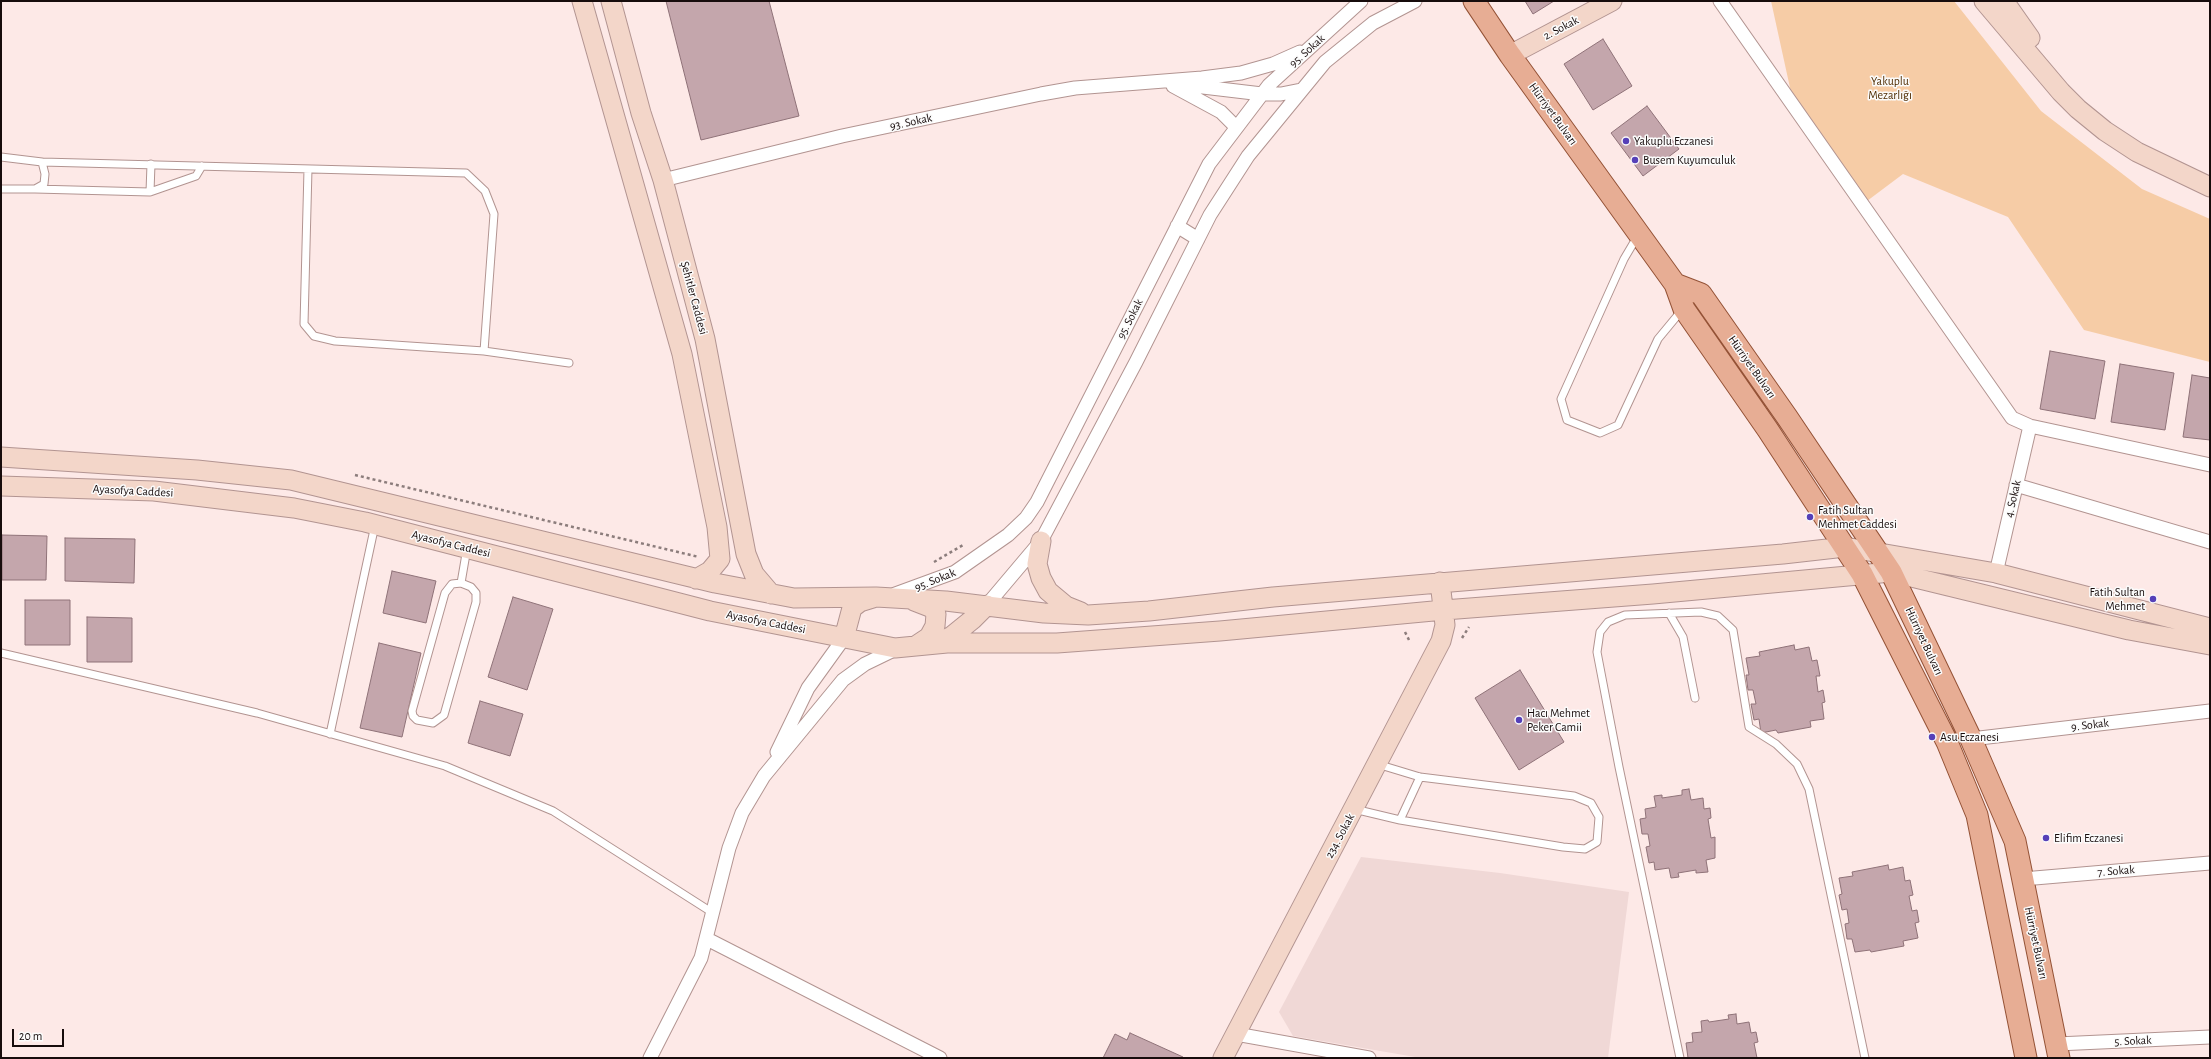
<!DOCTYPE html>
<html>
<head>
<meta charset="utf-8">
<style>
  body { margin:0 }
  #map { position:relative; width:2211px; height:1059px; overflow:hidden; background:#fde9e7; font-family:"Alegreya Sans",sans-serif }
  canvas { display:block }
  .frame { position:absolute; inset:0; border:2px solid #170c0c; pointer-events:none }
  .scale { position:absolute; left:12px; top:1029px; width:52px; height:18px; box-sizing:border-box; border:2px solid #170c0c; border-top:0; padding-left:5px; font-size:12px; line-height:14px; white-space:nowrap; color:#170c0c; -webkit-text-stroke:3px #fbfbfb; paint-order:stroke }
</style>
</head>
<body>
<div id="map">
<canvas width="2211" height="1059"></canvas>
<div class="frame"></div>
<div class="scale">20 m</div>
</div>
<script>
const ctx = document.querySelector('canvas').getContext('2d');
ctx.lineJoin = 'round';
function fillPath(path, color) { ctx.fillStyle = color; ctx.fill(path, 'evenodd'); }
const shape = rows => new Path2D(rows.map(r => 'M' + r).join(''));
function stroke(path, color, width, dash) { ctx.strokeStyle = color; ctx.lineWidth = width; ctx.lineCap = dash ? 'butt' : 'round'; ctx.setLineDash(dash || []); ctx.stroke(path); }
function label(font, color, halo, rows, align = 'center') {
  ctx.font = font + ' "Alegreya Sans",sans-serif'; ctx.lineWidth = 3; ctx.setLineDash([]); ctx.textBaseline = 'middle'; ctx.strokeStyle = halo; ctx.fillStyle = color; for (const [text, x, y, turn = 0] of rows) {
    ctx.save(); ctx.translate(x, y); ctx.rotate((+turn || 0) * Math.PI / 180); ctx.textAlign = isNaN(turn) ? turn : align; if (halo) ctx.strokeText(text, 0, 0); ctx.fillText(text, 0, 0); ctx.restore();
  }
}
fillPath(shape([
  [1361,857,1500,873,1629,892,1608,1058,1421,1058,1293,1036,1279,1012]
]), '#f0d8d6');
fillPath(shape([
  [1771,1,1954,1,2041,111,2142,189,2210,219,2210,362,2084,330,2008,217,1903,174,1867,201,1794,106]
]), '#f6cca6');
const building = shape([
  [666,1,769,1,799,116,701,140,666,1],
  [1525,1,1554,1,1533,14,1525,1],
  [1603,39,1632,86,1593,110,1564,64,1603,39],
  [1647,106,1679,149,1643,176,1611,133,1647,106],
  [2050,351,2105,361,2095,419,2040,409,2050,351],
  [2120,364,2174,373,2165,430,2111,422,2120,364],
  [2192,375,2210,378,2210,440,2183,437,2192,375],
  [2,535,47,536,46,580,2,580,2,535],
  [65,538,135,539,134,583,65,581,65,538],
  [392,571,436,581,426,623,383,613,392,571],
  [513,597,553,609,527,690,488,677,513,597],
  [25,600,70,600,70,645,25,645,25,600],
  [87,617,132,618,132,662,87,662,87,617],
  [379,643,421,653,402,737,360,728,379,643],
  [1794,645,1795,650,1809,647,1812,661,1817,660,1820,676,1816,676,1818,692,1823,690,1825,702,1822,703,1824,719,1810,721,1811,727,1778,733,1776,730,1761,733,1759,719,1754,720,1751,704,1756,704,1753,690,1748,690,1746,675,1749,675,1746,658,1760,656,1759,652,1794,645],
  [1520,670,1564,742,1519,770,1475,698,1520,670],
  [480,701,523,714,510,756,468,743,480,701],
  [1689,789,1691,800,1703,798,1704,809,1710,808,1711,818,1708,819,1711,838,1715,837,1715,858,1706,860,1708,872,1696,873,1696,870,1678,873,1679,877,1671,878,1669,868,1655,870,1654,862,1649,863,1646,847,1650,846,1648,834,1642,834,1640,819,1646,818,1645,809,1656,807,1654,796,1662,795,1662,798,1682,795,1682,790,1689,789],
  [1888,865,1889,870,1903,867,1905,881,1910,880,1913,895,1909,896,1912,911,1917,910,1919,922,1915,923,1918,938,1903,941,1904,946,1871,952,1870,950,1855,952,1852,939,1847,939,1845,924,1849,923,1847,909,1842,910,1839,895,1842,894,1839,878,1853,876,1852,872,1888,865],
  [1736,1014,1737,1024,1749,1022,1751,1033,1756,1032,1758,1042,1754,1043,1757,1058,1688,1058,1686,1043,1693,1042,1692,1033,1702,1032,1701,1021,1708,1020,1709,1022,1729,1019,1728,1015,1736,1014],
  [1130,1033,1183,1057,1182,1058,1103,1058,1115,1034,1127,1040,1130,1033]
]);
fillPath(building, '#c4a6ac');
stroke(building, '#8f7278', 1);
const lane = shape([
  [1,157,42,162,45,174,44,184,35,189,1,189],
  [42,162,466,173,485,191,494,214,484,351],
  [308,169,304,324,314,336,335,341,484,351,569,363],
  [35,189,150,192,196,176,202,166],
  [150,192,151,164],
  [1637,237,1624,259,1561,399,1567,420,1600,433,1618,425,1658,339,1682,310],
  [461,583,471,587,476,593,476,602,444,715,433,723,417,720,413,716,412,711,445,593,452,584,461,583,467,548],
  [1669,613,1683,637,1695,698],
  [1,653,257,713,445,766,553,811,713,913],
  [330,734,375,525],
  [1354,809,1400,820,1563,847,1585,849,1597,842,1599,817,1591,803,1574,796,1420,777,1377,764],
  [1400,820,1420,777],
  [1680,1058,1619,767,1597,652,1600,632,1608,622,1625,615,1701,612,1718,616,1733,630,1749,727,1776,744,1797,764,1809,789,1865,1058]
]);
const street = shape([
  [1720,1,2012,418,2030,426,2210,465],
  [1186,85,1262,94,1281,94,1301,90],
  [1173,86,1221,112,1236,127],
  [663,180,842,136,1041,94,1075,88,1202,78,1241,73,1273,64,1300,52],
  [1177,226,1198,239],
  [2016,485,2210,542],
  [1996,573,2030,426],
  [895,594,955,572,1008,535,1026,518,1037,502,1209,164,1269,85,1361,1],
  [987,605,1041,541,1136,362,1210,215,1248,156,1325,62,1373,23,1415,1],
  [1971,739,2210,711],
  [777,752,808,688,844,638],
  [2023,879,2210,863],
  [707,939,940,1058],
  [1236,1034,1369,1058],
  [2057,1044,2210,1037],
  [650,1058,701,958,729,848,742,813,764,776,843,680,865,664,898,648]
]);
const secondary = shape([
  [582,1,682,354,717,527,720,559,710,571,696,579],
  [611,1,641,113,663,180,705,339,746,554,754,574,771,594],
  [1984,1,2061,92,2078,109,2105,131,2137,152,2210,187],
  [2004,1,2030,38],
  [1510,55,1612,1],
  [1,457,197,470,291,480,715,583,794,598,876,597,946,601,1044,613,1088,615,1149,611,1273,597,1783,554,1845,547,1996,573,2210,628],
  [1,486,154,491,294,508,365,522,710,611,895,648,947,643,1057,643,1220,631,1444,610,1653,594,1891,572,2129,630,2210,645],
  [1041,541,1037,564,1041,578,1048,591,1066,606,1081,612],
  [914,601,932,608,936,614,935,626,929,637,917,645],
  [844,638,852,608,860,602,873,598],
  [937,643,952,636,973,619,987,605],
  [1223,1058,1441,641,1445,625,1440,582]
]);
const primary = shape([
  [1474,1,1510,55,1675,284,1684,309,1768,430,1862,574,1947,742,1977,815,2026,1058],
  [1675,284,1701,294,1787,417,1891,572,1971,739,2015,841,2059,1058]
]);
stroke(lane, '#b29491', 9);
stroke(street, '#b29491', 15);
stroke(secondary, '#b29491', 21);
stroke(primary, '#945236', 23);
stroke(shape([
  [355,475,699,557],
  [934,562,963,545],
  [1405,632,1409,640],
  [1462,638,1469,627]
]), '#8c7d7c', 2.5, [3, 3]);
stroke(lane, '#fff', 7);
stroke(street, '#fff', 13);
stroke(secondary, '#f3d6c9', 19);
stroke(primary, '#e7ad94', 21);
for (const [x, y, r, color] of [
  [1626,141,4,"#5540b8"],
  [1635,160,4,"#5540b8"],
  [1810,517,4,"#5540b8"],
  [2153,599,4,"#5540b8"],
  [1519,720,4,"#5540b8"],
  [1932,737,4,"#5540b8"],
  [2046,838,4,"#5540b8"]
]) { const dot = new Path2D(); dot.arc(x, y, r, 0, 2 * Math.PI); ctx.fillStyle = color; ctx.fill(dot); stroke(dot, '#fbfbfb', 1.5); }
label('12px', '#170c0c', '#fbfbfb', [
  ["2. Sokak",1561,28,-28],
  ["95. Sokak",1307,51,-42],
  ["Hürriyet Bulvarı",1553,114,54],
  ["93. Sokak",911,122,-12],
  ["Şehitler Caddesi",694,298,75],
  ["95. Sokak",1130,319,-63],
  ["Hürriyet Bulvarı",1752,367,55],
  ["Ayasofya Caddesi",133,491,3],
  ["4. Sokak",2013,499,-77],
  ["Ayasofya Caddesi",451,544,14],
  ["95. Sokak",935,580,-22],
  ["Ayasofya Caddesi",766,622,11],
  ["Hürriyet Bulvarı",1924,641,65],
  ["9. Sokak",2090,725,-7],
  ["234. Sokak",1340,836,-62],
  ["7. Sokak",2116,871,-5],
  ["Hürriyet Bulvarı",2036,943,78],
  ["5. Sokak",2133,1041,-3]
]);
label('12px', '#502d03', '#fbfbfb', [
  ["Yakuplu",1890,81],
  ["Mezarlığı",1890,95]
]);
label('12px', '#170c0c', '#fbfbfb', [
  ["Yakuplu Eczanesi",1634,141],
  ["Busem Kuyumculuk",1643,160],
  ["Fatih Sultan",1818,510],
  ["Mehmet Caddesi",1818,524],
  ["Fatih Sultan",2145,592,"right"],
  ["Mehmet",2145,606,"right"],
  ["Hacı Mehmet",1527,713],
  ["Peker Camii",1527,727],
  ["Asu Eczanesi",1940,737],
  ["Elifim Eczanesi",2054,838]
], 'left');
</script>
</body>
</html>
